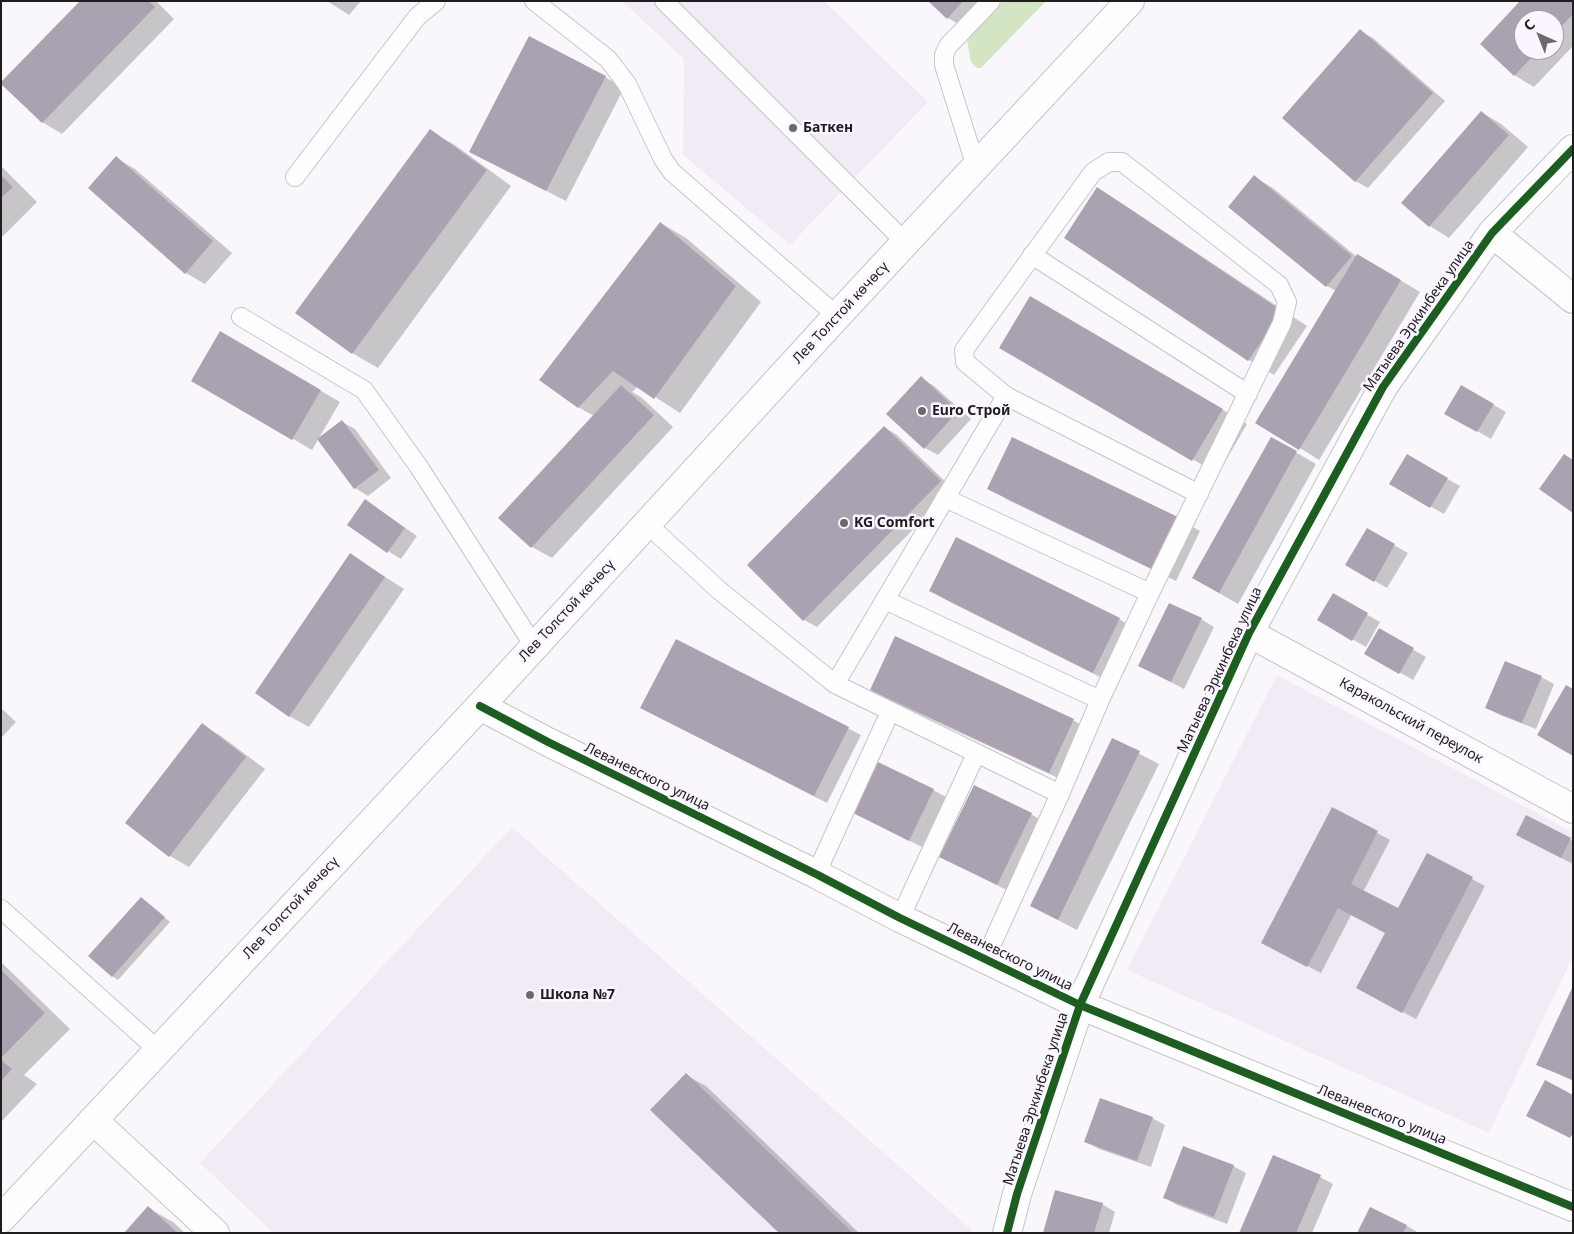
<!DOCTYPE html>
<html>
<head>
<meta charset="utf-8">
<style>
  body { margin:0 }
  #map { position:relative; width:1574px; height:1234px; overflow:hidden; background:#faf7fc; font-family:"Noto Sans",sans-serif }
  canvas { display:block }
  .frame { position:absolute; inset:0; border:2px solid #1f1d20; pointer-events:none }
  .north { position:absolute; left:1514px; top:10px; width:50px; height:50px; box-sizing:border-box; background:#faf5fe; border:1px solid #a29fa5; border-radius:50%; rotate:316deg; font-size:14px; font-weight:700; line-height:20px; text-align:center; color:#1f1d20 }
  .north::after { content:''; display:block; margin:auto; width:18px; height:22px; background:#6c696d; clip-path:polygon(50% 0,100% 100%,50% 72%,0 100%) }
</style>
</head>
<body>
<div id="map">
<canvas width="1574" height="1234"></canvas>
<div class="frame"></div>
<div class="north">С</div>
</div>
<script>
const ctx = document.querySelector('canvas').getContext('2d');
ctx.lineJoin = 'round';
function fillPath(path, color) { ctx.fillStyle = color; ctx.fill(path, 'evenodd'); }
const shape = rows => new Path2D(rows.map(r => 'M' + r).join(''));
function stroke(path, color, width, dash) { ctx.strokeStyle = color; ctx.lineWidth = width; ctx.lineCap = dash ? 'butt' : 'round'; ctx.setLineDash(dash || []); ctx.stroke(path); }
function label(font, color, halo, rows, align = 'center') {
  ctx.font = font + ' "Noto Sans",sans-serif'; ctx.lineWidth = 5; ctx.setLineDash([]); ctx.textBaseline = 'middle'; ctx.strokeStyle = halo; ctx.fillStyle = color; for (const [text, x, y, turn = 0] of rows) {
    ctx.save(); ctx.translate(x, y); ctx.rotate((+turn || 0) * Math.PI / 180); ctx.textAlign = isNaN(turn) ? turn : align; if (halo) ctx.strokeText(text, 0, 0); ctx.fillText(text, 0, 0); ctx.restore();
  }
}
fillPath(shape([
  [622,1,824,1,928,102,790,245,683,155,684,59],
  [1277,675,1573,832,1573,956,1489,1133,1127,970],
  [512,827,972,1230,972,1233,273,1233,200,1163]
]), '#f2ebf6');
fillPath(shape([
  [1003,1,1046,1,981,68,977,68,971,62,967,40]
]), '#d4e5c4');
fillPath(shape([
  [81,1,156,1,174,19,62,134,42,122],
  [327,1,361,1,349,15],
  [930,1,993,1,967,29,948,18],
  [1522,1,1573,1,1573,46,1534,87,1514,75],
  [1524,20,1554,20,1554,50,1524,50],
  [1360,31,1373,38,1445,101,1368,188,1355,181],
  [605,77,624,88,566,201,490,162],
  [1481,112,1501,124,1528,147,1449,238,1430,226,1403,203],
  [430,131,455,145,511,186,378,368,352,353],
  [116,158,135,169,232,253,205,284,186,273],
  [1,166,37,202,1,238],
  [1254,177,1273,188,1357,257,1377,266,1420,292,1319,460,1300,448,1336,291,1327,286,1230,206],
  [1098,189,1123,204,1307,326,1274,375,1249,360,1065,238],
  [661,223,686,238,761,302,680,413,638,386,632,392,641,397,673,427,552,558,532,547,500,517,594,416,578,407],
  [1030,298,1247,424,1218,474,1001,348],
  [221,333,340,402,312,450,193,380],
  [921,378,934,386,971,419,938,455,925,448],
  [1462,387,1506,412,1491,439,1446,413],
  [342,422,355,429,391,478,368,496,355,488,319,439],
  [884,427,897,435,953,489,817,627,804,620],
  [1271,438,1316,464,1238,604,1193,578],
  [1407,456,1460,486,1444,514,1391,484],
  [988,488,1181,520,1200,531,1176,581,1008,500],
  [378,509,417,536,401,559,388,551],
  [1367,530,1408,553,1387,588,1347,565],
  [351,555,404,589,309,727,289,716],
  [931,591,1119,619,1138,630,1112,683,950,602],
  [1333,595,1380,622,1366,647,1319,620],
  [1201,619,1214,627,1184,689,1153,673],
  [1379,630,1426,657,1413,680,1366,653],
  [896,638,1073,720,1093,732,1069,783,891,701,871,690],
  [676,640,861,735,827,803,655,715],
  [1541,677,1554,684,1536,729,1500,715,1487,708],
  [1,708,16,722,1,738],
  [202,725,221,736,265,769,189,867,170,856],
  [1113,740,1159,764,1077,930,1031,906],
  [933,790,946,797,922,847,854,813],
  [1333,809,1390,840,1363,892,1398,910,1427,855,1485,886,1416,1019,1370,995,1386,933,1351,915,1321,973,1276,950],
  [1031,814,1051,826,1016,895,940,856],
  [1527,817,1573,841,1573,864,1530,842],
  [141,898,170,922,118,980,112,976],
  [1,962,70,1029,24,1075,37,1084,1,1122],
  [1573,989,1573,1081,1538,1064],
  [686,1075,706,1086,859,1233,781,1233],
  [1152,1118,1165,1125,1151,1167,1099,1149,1086,1142],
  [1274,1156,1320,1177,1333,1184,1312,1233,1240,1233],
  [1233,1166,1246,1173,1227,1224,1177,1205,1164,1197],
  [1102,1204,1115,1212,1109,1233,1045,1233],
  [148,1208,173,1222,185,1233,126,1233],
  [1370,1208,1407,1226,1419,1233,1359,1233]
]), '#0003');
fillPath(shape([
  [80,1,149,1,155,7,42,123,1,84,1,82],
  [928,1,963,1,947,19],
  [1520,1,1573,1,1573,14,1554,34,1554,20,1524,20,1524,50,1539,50,1514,76,1480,44],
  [1360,29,1433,93,1355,182,1282,118],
  [529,36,606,76,546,191,469,152],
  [1481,111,1509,135,1429,227,1401,203],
  [430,129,487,170,352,354,295,313],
  [116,156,213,241,185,274,88,188],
  [1,175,13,187,1,198],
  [1254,175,1352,256,1326,287,1228,207],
  [1097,187,1282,311,1248,361,1064,238],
  [660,222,736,286,654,399,613,371,578,408,539,380],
  [1357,254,1401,280,1299,450,1255,423],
  [1030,296,1223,409,1192,461,999,348],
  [220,331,321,390,292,440,191,381],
  [921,376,958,411,924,449,886,414],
  [621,385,654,415,531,548,498,518],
  [1461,385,1494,404,1477,432,1444,414],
  [342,420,379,470,354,489,317,439],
  [884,426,941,481,803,621,747,565],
  [1012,437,1182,519,1156,571,987,489],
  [1271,437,1297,451,1219,593,1192,578],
  [1407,454,1448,478,1430,508,1389,484],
  [1564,454,1573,460,1573,513,1539,489],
  [365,499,405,528,387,553,347,525],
  [1367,528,1395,544,1374,582,1345,565],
  [956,537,1120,618,1093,673,929,591],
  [350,553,385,577,289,717,255,693],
  [1333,593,1368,613,1352,641,1317,620],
  [1169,603,1202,618,1171,682,1138,666],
  [1379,628,1414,648,1399,674,1364,654],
  [895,636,1074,719,1049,773,870,690],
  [676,639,849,727,814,796,640,708],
  [1505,661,1542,676,1522,723,1485,708],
  [1566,685,1573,689,1573,756,1537,735],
  [202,723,246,757,169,857,125,823],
  [1112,738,1140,751,1058,920,1030,906],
  [878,762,934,789,909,841,853,813],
  [974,785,1032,813,997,885,939,857],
  [1332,807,1378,831,1351,884,1398,908,1427,853,1473,877,1402,1013,1356,988,1385,933,1338,908,1307,967,1261,943],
  [1526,815,1571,838,1561,858,1516,835],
  [141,897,165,917,112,977,88,956],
  [1,970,45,1013,1,1058],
  [1573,986,1573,1080,1536,1065],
  [1,1060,12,1069,1,1081],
  [686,1073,853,1233,779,1233,650,1110],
  [1545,1080,1573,1095,1573,1133,1570,1138,1526,1116],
  [1100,1098,1153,1117,1137,1161,1084,1142],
  [1183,1146,1234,1165,1214,1217,1163,1198],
  [1273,1155,1321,1175,1296,1233,1239,1233],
  [1055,1190,1103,1203,1094,1233,1043,1233],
  [148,1206,178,1233,124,1233],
  [1370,1207,1407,1225,1403,1233,1357,1233]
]), '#aba2b1');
const service = shape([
  [534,1,608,59,627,84,663,159,672,172,837,316],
  [664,1,906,243],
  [976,167,944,65,944,55,948,46,991,1],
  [295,177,417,17,436,1],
  [1032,255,1248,394],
  [241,317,364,390,419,467,534,646],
  [1006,396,1199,494],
  [945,498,1150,593],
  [647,524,720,591,835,684,1060,794],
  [885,600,1100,700],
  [835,684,1006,396,965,362,964,350,1093,172,1109,162,1122,162,1279,285,1287,302,1282,323,1150,593,1100,700,1060,794,985,959],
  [816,874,890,712],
  [1,909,158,1050],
  [900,918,976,754]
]);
const minor = shape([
  [1492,233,1573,299],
  [1249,633,1573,809],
  [480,706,548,742,816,874,900,918,1080,1005,1573,1207],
  [93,1120,215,1233],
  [1007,1233,1017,1194,1080,1005,1249,633,1383,387,1492,233,1573,149]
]);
const primary = shape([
  [1,1219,480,706,837,316,1130,1]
]);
stroke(service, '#c6c4c8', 20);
stroke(minor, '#c6c4c8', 30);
stroke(primary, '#c6c4c8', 30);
stroke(service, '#fefeff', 18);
stroke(minor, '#fefeff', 28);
stroke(primary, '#fefeff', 28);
stroke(shape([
  [480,706,548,742,816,874,900,918,1080,1005,1573,1207],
  [1007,1233,1017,1194,1080,1005,1249,633,1383,387,1492,233,1573,149]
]), '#1b5e20', 8);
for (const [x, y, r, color] of [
  [793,128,5,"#6c696d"],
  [922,411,5,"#6c696d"],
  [844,523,5,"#6c696d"],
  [530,995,5,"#6c696d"]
]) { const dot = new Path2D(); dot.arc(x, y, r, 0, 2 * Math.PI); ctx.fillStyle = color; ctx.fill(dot); stroke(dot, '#faf5fe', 2); }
label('bold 14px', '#1f1d20', '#faf5fe', [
  ["Баткен",803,128],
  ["Euro Строй",932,411],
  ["KG Comfort",854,523],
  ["Школа №7",540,995]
], 'left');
label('14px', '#1f1d20', '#faf5fe', [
  ["Лев Толстой көчөсү",841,313,-47],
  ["Матыева Эркинбека улица",1419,316,-55],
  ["Лев Толстой көчөсү",567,611,-47],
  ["Матыева Эркинбека улица",1220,670,-65],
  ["Каракольский переулок",1411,721,29],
  ["Леваневского улица",647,777,26],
  ["Лев Толстой көчөсү",291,908,-47],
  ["Леваневского улица",1010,957,26],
  ["Матыева Эркинбека улица",1036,1099,-72],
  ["Леваневского улица",1382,1115,22]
]);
</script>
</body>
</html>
